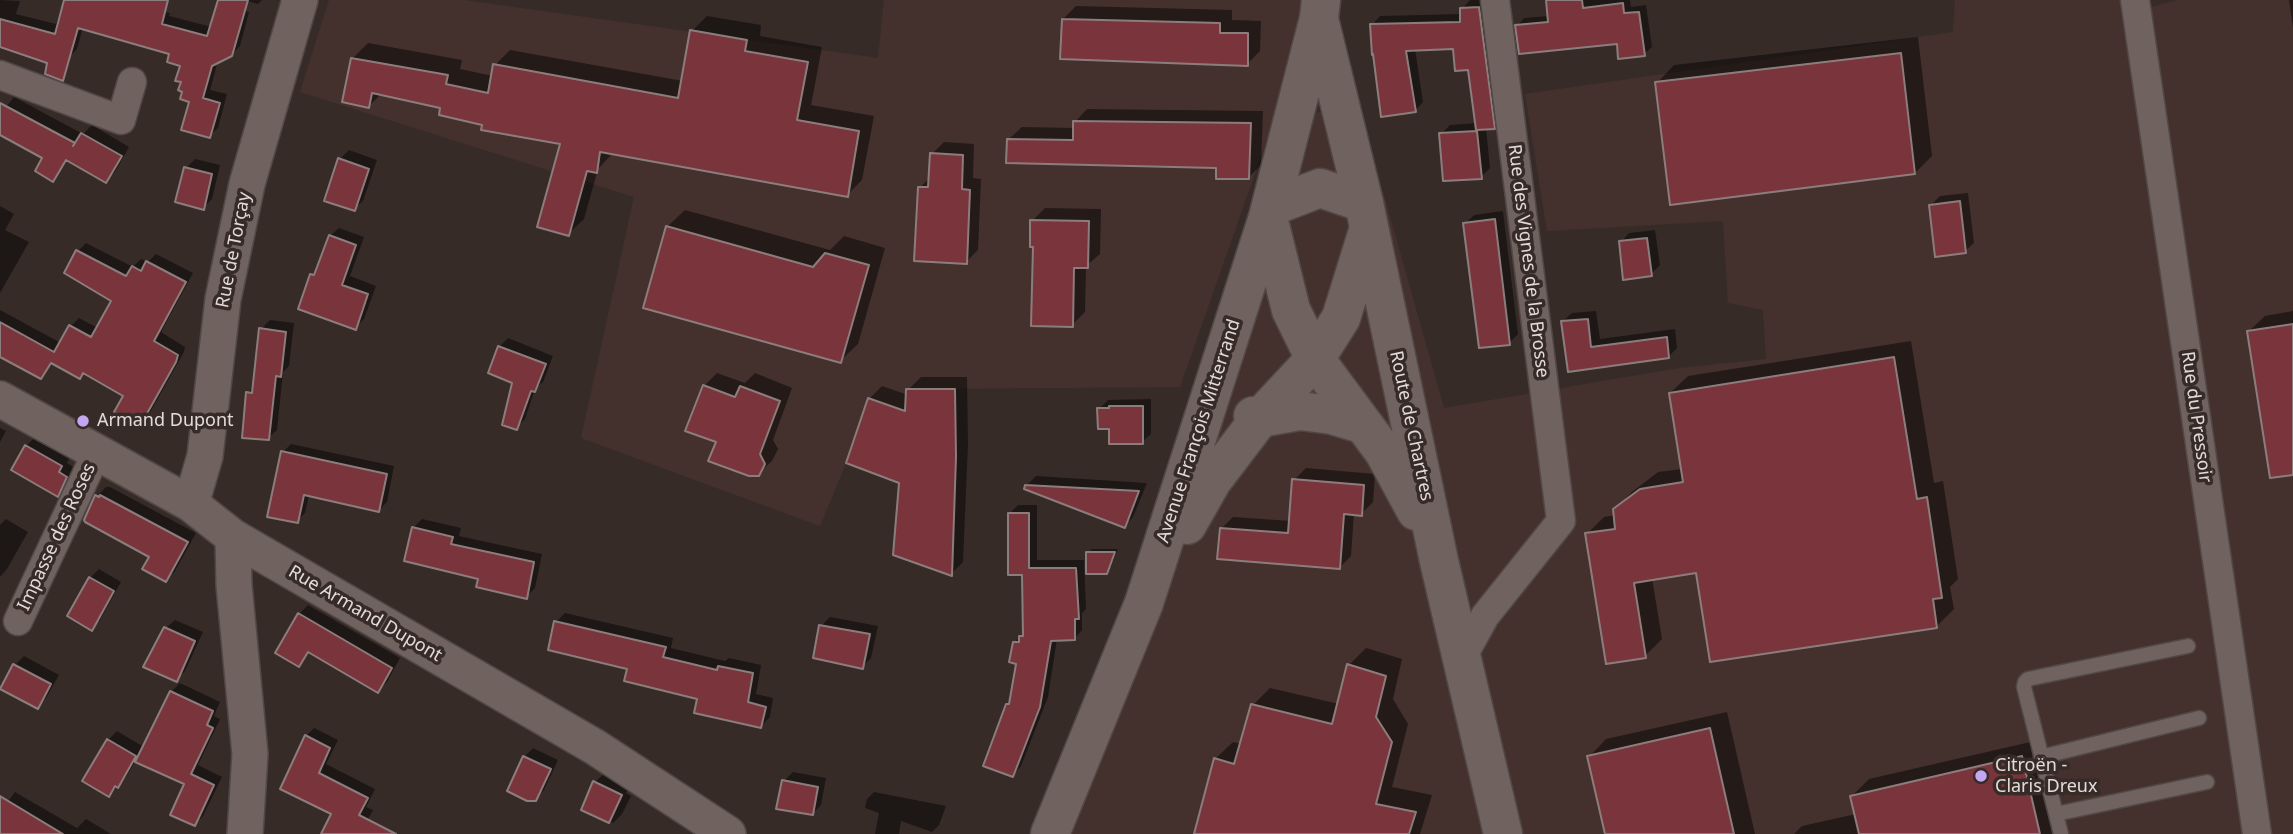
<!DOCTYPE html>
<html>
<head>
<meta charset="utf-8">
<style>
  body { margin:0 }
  canvas { display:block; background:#372b28 }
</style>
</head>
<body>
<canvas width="2293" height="834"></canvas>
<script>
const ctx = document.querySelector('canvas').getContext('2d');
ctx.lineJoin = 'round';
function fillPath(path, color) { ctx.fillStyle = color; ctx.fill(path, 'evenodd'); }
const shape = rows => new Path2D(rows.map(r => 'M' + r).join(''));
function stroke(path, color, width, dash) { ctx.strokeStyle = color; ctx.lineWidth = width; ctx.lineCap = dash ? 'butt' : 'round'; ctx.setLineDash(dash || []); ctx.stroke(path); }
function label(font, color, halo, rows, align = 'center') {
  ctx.font = font + ' "Noto Sans",sans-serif'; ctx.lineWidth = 7; ctx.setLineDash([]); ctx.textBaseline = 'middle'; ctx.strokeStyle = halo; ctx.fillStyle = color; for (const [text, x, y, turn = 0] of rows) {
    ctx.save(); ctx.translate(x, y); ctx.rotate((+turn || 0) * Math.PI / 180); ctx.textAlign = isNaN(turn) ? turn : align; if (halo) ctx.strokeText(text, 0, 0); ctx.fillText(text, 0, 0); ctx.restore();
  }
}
fillPath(shape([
  [329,0,464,0,878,58,884,0,1305,0,1299,48,1180,387,907,389,905,411,868,398,846,463,820,526,581,438,634,197,300,92],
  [1955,0,2146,0,2147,8,2178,0,2293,0,2293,834,1064,834,1313,113,1359,107,1444,408,1680,368,1766,359,1763,310,1728,303,1723,221,1547,231,1525,94,1953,32]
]), '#44312d');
fillPath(shape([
  [0,0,20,1,16,14,56,24,64,0,148,0,146,7,170,13,169,16,212,27,224,5,249,12,240,46,231,55,218,61,210,90,227,94,218,128,209,136,183,81,182,64,172,53,83,27,77,49,69,57,0,46],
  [243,0,262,0,258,4],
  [1470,0,1487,0,1502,119,1494,128,1486,128,1490,168,1481,177,1441,134,1450,125,1477,123,1470,68,1455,47,1415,49,1423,102,1415,111,1372,25,1380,16,1462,14,1462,9],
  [1548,0,1630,0,1631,7,1646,5,1652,47,1644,54,1619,42,1517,26,1524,18,1549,16],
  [2289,0,2293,0,2293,28],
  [1076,6,1232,10,1232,20,1261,21,1260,51,1247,64,1063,19],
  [707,16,761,25,760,36,822,47,811,105,874,116,862,180,847,195,612,152,611,155,598,169,584,219,568,234,563,143,484,123,442,106,381,94,369,106,352,59,368,43,462,60,460,69,493,76,495,65,510,50,683,81,692,31],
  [1918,37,1932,156,1915,173,1657,83,1674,65],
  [14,97,83,134,92,125,129,147,115,172,106,180,68,159,53,180,44,157,0,133,0,114],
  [1087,109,1263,111,1261,165,1248,178,1217,166,1009,139,1022,127,1074,128,1075,122],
  [944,142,974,144,973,178,981,179,978,250,966,262,920,188,931,176,932,154],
  [349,150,377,160,363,201,354,209,340,159],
  [195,159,220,165,212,199,203,208,186,168],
  [1968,193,1974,243,1965,251,1931,205,1940,196],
  [0,206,14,214,5,230,29,242,0,293],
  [1045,208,1101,209,1100,254,1086,266,1085,312,1072,325,1034,245,1032,221],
  [685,210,830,250,844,236,885,248,858,344,840,361,667,227],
  [1503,211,1518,334,1509,343,1465,224,1474,215],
  [339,228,364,237,350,276,376,286,364,319,355,328,312,275,319,267,330,236],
  [1655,230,1660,265,1651,274,1621,242,1629,233],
  [86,243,133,267,141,259,148,262,156,254,193,273,161,332,185,347,184,352,148,416,140,424,125,395,85,372,80,377,53,362,41,377,0,355,0,310,61,343,71,326,79,318,98,328,114,300,78,251],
  [1596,311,1600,339,1675,329,1677,348,1668,357,1569,370,1563,321,1572,313],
  [2293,311,2293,473,2248,332,2265,316],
  [270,320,294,323,289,366,283,372,277,430,268,438,248,393,255,386,261,329],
  [508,338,553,356,543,382,535,389,525,419,516,428,514,382,499,347],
  [1911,341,1934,483,1943,481,1958,579,1950,587,1954,609,1937,626,1697,571,1652,578,1662,639,1645,656,1587,534,1604,517,1615,515,1614,510,1632,492,1658,472,1683,469,1670,393,1688,376],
  [717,373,745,383,755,373,792,388,773,440,778,449,772,461,758,474,718,441,704,386],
  [921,377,967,377,968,444,963,562,951,574,901,481,869,399,882,386,908,395,908,390],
  [1151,399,1151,434,1142,442,1110,428,1099,409,1108,400],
  [0,428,6,431,0,442],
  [35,437,70,457,67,463,75,468,66,486,57,495,26,446],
  [291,444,394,466,387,502,379,510,309,495,305,513,297,521,283,452],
  [1306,468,1375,474,1373,502,1361,514,1354,513,1351,556,1339,568,1221,529,1233,517,1291,521,1294,480],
  [1036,476,1147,483,1133,517,1124,526,1027,485],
  [106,487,110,487,196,533,175,571,166,580,151,556,86,519,97,496],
  [1018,505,1037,505,1037,560,1084,560,1086,609,1082,613,1082,630,1074,639,1057,639,1048,697,1021,766,1013,775,1007,705,1011,700,1018,662,1014,643,1023,634,1024,573,1009,514],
  [6,519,28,532,7,569,0,577,0,525],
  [422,519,461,528,459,536,542,554,535,588,526,597,480,577,413,528],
  [1092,549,1118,549,1110,568,1106,573,1088,553],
  [99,569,121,582,100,620,92,628,90,578],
  [308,605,400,658,387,682,378,691,310,651,299,665,299,614],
  [565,613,673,638,671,648,725,661,729,658,761,665,756,694,773,698,770,717,761,726,700,697,556,622],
  [830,617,878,626,871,658,862,667,821,626],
  [175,620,203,632,185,671,176,680,166,628],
  [1366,648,1402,659,1393,699,1408,724,1392,787,1432,795,1420,834,1195,834,1215,759,1233,742,1242,744,1253,705,1270,688,1339,704,1349,665],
  [24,656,59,675,46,698,37,707,15,665],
  [180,683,220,702,214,716,220,719,198,765,222,777,203,816,195,824,187,783,136,760,126,777,109,795,85,781,108,740,117,731,144,747,171,692],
  [1727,712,1755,834,1606,834,1589,757,1606,739],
  [314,728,338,740,326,764,375,789,366,807,373,810,360,834,323,834,334,814,282,788,306,736],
  [2039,740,2060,834,1794,834,1802,826,1856,814,1852,796,1869,779],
  [533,748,558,760,544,790,535,799,509,790,524,757],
  [793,772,826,778,821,805,812,814,784,781],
  [604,774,629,786,626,793,631,796,622,814,613,823,583,809,595,782],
  [15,792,77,828,86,819,111,834,5,834,0,831,0,812],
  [874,792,946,806,939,825,932,832,901,821,899,834,875,834,879,813,865,808,867,799]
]), '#0007');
const building = shape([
  [64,0,168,0,162,24,207,36,218,0,248,0,232,56,212,66,203,98,220,103,210,138,181,130,189,102,180,99,182,92,178,90,181,82,175,81,180,66,167,62,169,54,78,28,63,81,45,74,47,63,0,47,0,19,55,34,64,0],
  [1546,0,1582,0,1583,8,1623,3,1624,13,1639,12,1645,56,1618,59,1617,44,1519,54,1515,25,1548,22,1546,0],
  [1479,7,1495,129,1476,130,1468,70,1455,71,1453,49,1406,51,1416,112,1381,117,1373,54,1372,55,1370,24,1460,22,1460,8,1479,7],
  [1062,19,1220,23,1220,33,1248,33,1248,66,1060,59,1062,19],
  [690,30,747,40,745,51,808,62,797,120,859,131,848,197,600,152,597,173,587,171,569,236,537,227,560,144,481,130,482,125,439,115,440,108,372,93,369,108,342,102,351,58,448,75,446,84,488,93,493,64,678,98,690,30],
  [1901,53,1915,174,1670,205,1655,82,1901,53],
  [0,103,75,143,73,146,81,133,122,156,106,183,66,160,53,182,35,171,42,158,0,135,0,103],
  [1073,121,1251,123,1249,179,1216,179,1216,168,1006,163,1007,139,1073,140,1073,121],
  [1477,131,1482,179,1443,181,1439,133,1477,131],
  [930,153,963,155,962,189,970,190,967,264,914,261,918,187,928,187,930,153],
  [338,158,369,169,355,211,324,201,338,158],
  [184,167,212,174,204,210,175,202,184,167],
  [1960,201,1966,253,1935,257,1929,205,1960,201],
  [1495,219,1510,345,1479,348,1463,223,1495,219],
  [1030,220,1089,221,1088,268,1074,268,1073,327,1031,326,1033,247,1030,247,1030,220],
  [666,226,813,267,825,253,869,265,841,363,643,308,666,226],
  [329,235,356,245,342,285,368,294,356,330,298,309,310,274,314,275,329,235],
  [1647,238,1652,276,1623,280,1619,241,1647,238],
  [76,250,126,276,132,266,141,271,146,261,186,282,154,341,178,355,176,362,140,426,114,412,123,396,83,373,80,379,51,363,41,379,0,357,0,322,54,352,69,325,91,337,111,301,64,273,76,250],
  [1588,319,1591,347,1667,337,1669,358,1568,372,1561,321,1588,319],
  [2293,324,2293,475,2270,478,2247,331,2293,324],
  [259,328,286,332,281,377,276,376,269,440,242,438,246,392,252,393,259,328],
  [498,346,546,364,535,392,531,391,517,430,502,425,512,383,488,373,498,346],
  [1894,357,1917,499,1927,497,1942,598,1933,599,1937,628,1710,662,1696,573,1634,583,1646,658,1606,664,1585,533,1615,529,1613,509,1640,489,1683,482,1669,393,1894,357],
  [703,385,735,397,740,386,780,401,760,454,765,464,759,476,749,476,708,461,716,442,685,431,703,385],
  [906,389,955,389,956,457,952,576,893,555,899,483,846,463,868,398,905,411,906,389],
  [1109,406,1143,406,1143,444,1109,444,1109,429,1098,429,1097,408,1109,408,1109,406],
  [25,445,62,466,59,472,67,477,58,497,11,470,25,445],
  [281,451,387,474,379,512,304,495,298,523,267,517,281,451],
  [1292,479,1364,485,1362,516,1344,514,1340,569,1217,559,1220,528,1288,533,1292,479],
  [1025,485,1139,491,1125,528,1024,489,1025,485],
  [95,495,99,497,100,495,188,542,166,582,142,569,149,557,85,522,84,520,95,495],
  [1008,513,1029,513,1029,568,1076,568,1079,619,1075,619,1075,640,1051,641,1040,707,1013,777,983,766,1006,704,1009,704,1016,664,1009,662,1013,642,1019,642,1019,636,1023,636,1022,575,1008,575,1008,513],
  [412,527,453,537,451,544,534,562,527,599,476,587,478,579,404,561,412,527],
  [1086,552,1115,552,1107,574,1086,574,1086,552],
  [89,577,114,591,92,631,67,616,89,577],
  [298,613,392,668,378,693,308,652,299,667,275,653,298,613],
  [554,621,666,647,663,657,717,670,718,666,753,673,748,702,766,707,761,728,694,713,697,699,624,681,627,669,548,650,554,621],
  [819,625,870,634,863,669,813,658,819,625],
  [164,627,195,641,177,682,143,667,164,627],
  [13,664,51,684,38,709,0,689,13,664],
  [1347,664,1386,676,1376,717,1392,742,1376,804,1416,812,1409,834,1194,834,1214,758,1234,764,1251,704,1332,724,1347,664],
  [170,691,213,711,207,725,213,728,191,774,214,785,195,826,170,815,184,784,135,762,170,691],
  [1710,728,1734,834,1605,834,1587,756,1710,728],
  [305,735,330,748,319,773,368,798,359,815,396,834,321,834,331,814,280,789,305,735],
  [107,739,136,756,118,788,115,786,109,797,82,781,107,739],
  [523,756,551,769,536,801,527,801,507,791,523,756],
  [2022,756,2040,834,1859,834,1850,796,2022,756],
  [782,780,818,787,813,815,776,809,782,780],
  [593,781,622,795,609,823,581,810,593,781],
  [0,796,63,834,0,834,0,796]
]);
fillPath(building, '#7a343b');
stroke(building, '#8c7d7d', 2);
const service = shape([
  [2041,757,2199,718],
  [2056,814,2207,782],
  [2061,834,2024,687,2025,682,2028,679,2188,646]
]);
const minor = shape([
  [2135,0,2257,834],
  [0,75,121,120,132,82],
  [18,621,97,452],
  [1463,656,1485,616,1561,521,1495,0]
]);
const tertiary = shape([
  [0,399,191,504,233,537,595,747,728,834],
  [191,504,205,456,223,299,247,184,300,0],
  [233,537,234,585,250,754,245,834]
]);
const secondary = shape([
  [1320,23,1364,203,1439,561,1503,834],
  [1271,207,1320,188,1364,203],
  [1268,217,1291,310,1315,359,1384,452,1416,511],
  [1253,416,1260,418,1300,411,1332,415,1362,424],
  [1187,525,1212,481,1260,418,1315,359,1341,318,1368,231],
  [1050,834,1144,603,1268,217,1319,18,1321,0]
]);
stroke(service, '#514845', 17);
stroke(minor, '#514845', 31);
stroke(tertiary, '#514845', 38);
stroke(secondary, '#514845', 41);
stroke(service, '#70625e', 14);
stroke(minor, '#70625e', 28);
stroke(tertiary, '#70625e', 35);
stroke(secondary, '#70625e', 38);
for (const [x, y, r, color] of [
  [83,421,7,"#c3a7f2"],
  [1981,776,7,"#c3a7f2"]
]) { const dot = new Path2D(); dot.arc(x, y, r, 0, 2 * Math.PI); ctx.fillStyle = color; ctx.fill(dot); stroke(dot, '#372b28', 2.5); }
label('18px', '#e3dbd9', '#372b28', [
  ["Rue de Torçay",234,250,-79],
  ["Rue des Vignes de la Brosse",1528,261,83],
  ["Rue du Pressoir",2196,417,82],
  ["Route de Chartres",1411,426,78],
  ["Avenue François Mitterrand",1199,431,-72],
  ["Impasse des Roses",57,537,-65],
  ["Rue Armand Dupont",365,614,30]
]);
label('18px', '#e3dbd9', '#372b28', [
  ["Armand Dupont",97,421],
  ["Citroën -",1995,766],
  ["Claris Dreux",1995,787]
], 'left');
</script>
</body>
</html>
